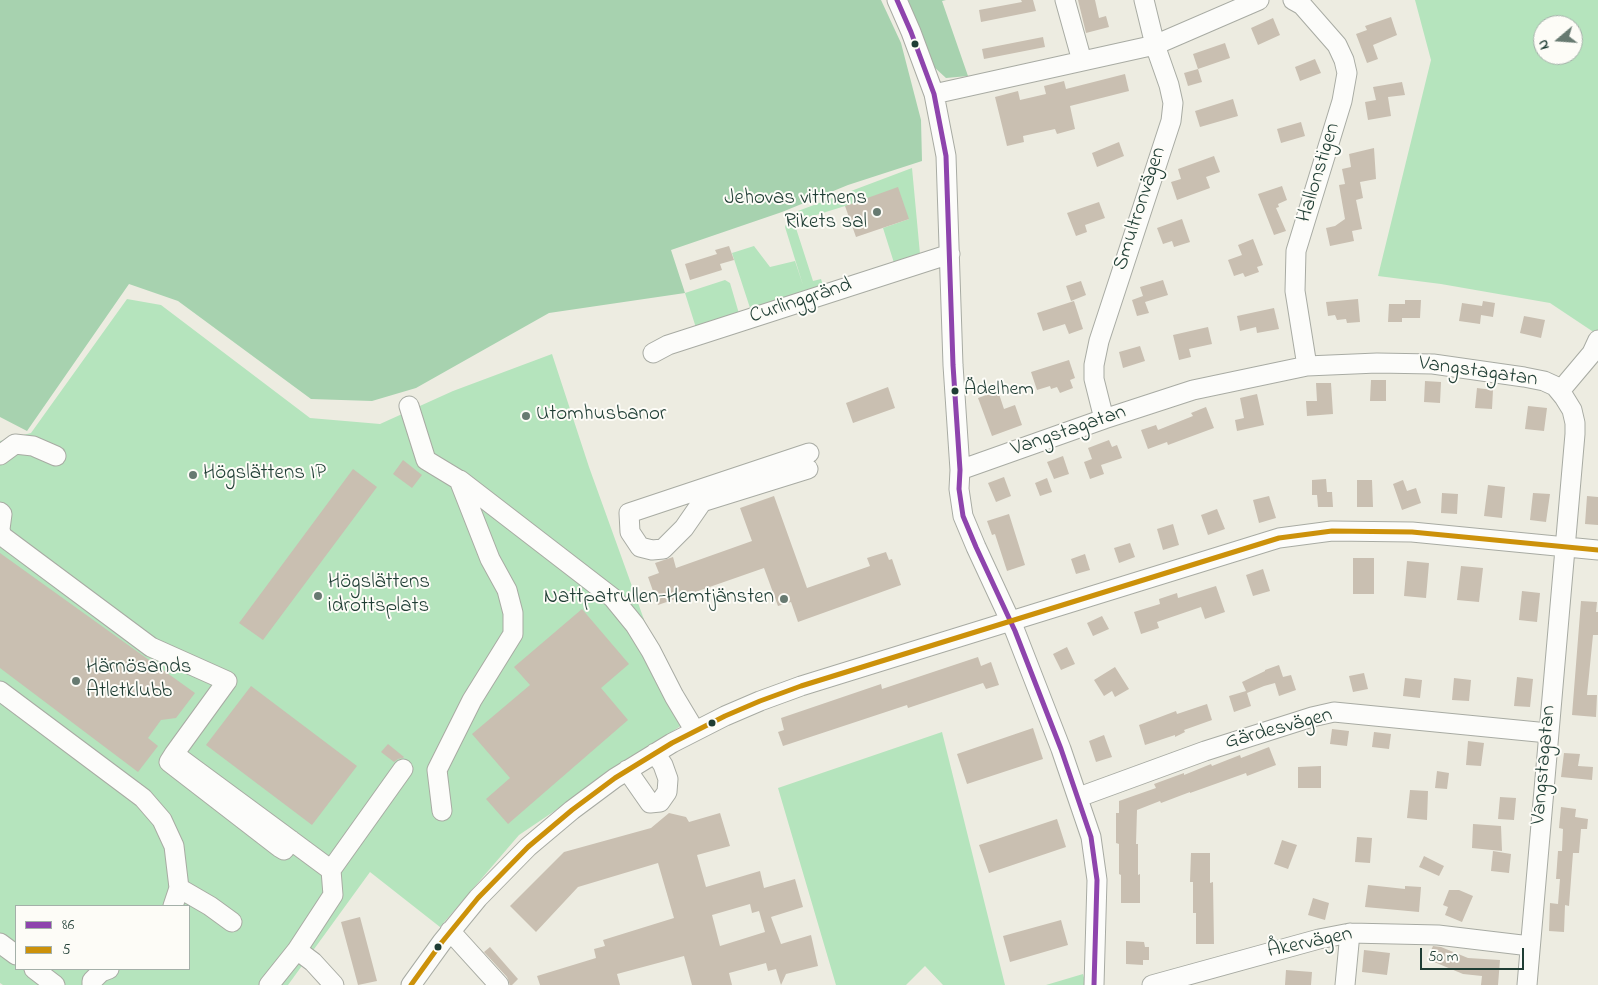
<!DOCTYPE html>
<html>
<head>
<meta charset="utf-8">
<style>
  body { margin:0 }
  #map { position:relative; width:1598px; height:985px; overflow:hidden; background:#edece1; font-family:"Indie Flower",sans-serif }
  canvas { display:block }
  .legend { position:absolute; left:15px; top:905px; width:175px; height:65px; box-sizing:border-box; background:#fdfcf7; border:1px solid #a4b0a9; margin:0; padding:6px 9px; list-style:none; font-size:15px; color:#1f3d34 }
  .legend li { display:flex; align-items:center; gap:10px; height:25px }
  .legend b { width:25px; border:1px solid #a4b0a9 }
  .north { position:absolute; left:1533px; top:15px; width:50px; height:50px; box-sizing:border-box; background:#fdfcf7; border:1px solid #a4b0a9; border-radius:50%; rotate:252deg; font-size:14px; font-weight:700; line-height:20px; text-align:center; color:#1f3d34 }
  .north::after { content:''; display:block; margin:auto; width:18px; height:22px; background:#677a71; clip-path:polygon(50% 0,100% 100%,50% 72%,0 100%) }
  .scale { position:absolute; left:1420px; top:948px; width:104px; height:22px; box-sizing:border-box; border:2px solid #1f3d34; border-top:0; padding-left:6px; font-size:15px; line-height:18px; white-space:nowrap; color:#1f3d34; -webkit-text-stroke:4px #fdfcf7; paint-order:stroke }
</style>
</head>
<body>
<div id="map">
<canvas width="1598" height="985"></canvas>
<ul class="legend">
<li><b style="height:6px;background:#8e44ad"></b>86</li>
<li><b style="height:6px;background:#cc910a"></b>5</li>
</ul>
<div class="north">N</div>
<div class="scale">50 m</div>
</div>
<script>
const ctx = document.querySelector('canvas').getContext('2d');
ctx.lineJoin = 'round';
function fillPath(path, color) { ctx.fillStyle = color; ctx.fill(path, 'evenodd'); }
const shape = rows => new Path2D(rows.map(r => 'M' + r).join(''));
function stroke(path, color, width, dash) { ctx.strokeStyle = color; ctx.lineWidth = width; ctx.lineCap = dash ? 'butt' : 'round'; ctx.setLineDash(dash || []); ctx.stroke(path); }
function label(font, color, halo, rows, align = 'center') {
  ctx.font = font + ' "Indie Flower",sans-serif'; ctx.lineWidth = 4; ctx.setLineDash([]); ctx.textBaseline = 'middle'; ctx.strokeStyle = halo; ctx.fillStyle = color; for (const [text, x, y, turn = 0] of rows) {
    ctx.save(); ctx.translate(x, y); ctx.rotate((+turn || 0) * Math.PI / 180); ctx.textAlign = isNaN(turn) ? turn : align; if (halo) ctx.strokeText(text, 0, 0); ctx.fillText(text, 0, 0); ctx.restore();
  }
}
fillPath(shape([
  [1415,0,1598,0,1598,335,1550,303,1441,284,1378,276,1431,60],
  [1543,25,1573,25,1573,55,1543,55],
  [912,168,920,254,895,266,883,228,909,219,845,206,794,222,813,281,821,279,824,289,752,314,732,253,754,246,770,267,795,261,803,285,785,227,790,214],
  [725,280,730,283,740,317,697,331,685,293],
  [127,299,161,305,310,418,380,424,453,391,552,354,589,467,682,725,519,835,440,927,370,872,288,985,3,985,0,983,0,441,31,433],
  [16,906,189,906,189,969,16,969],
  [942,732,1005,985,943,985,925,966,906,985,836,985,778,788],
  [1083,974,1086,985,1046,985]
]), '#b5e4bd');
fillPath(shape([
  [0,0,881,0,901,43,921,120,922,161,848,185,782,212,671,250,685,293,549,313,416,388,372,401,311,399,178,301,129,284,27,431,0,417],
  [908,0,946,0,942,1,968,76,946,78,933,66]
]), '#a7d2af');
fillPath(shape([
  [1021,0,1033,0,1036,11,981,22,979,10,1022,2],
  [1078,0,1095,0,1099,18,1106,16,1109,27,1086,33],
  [1391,17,1397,35,1373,45,1378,59,1367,63,1356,34,1367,30,1365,26],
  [1273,18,1280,35,1258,45,1251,28],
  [1043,37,1045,47,984,59,982,49],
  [1225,43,1230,58,1198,69,1193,54],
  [1315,59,1321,73,1300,81,1295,67],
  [1198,69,1202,82,1188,86,1184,73],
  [1125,74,1129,91,1070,106,1075,129,1057,134,1055,129,1023,136,1024,142,1007,146,995,97,1018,91,1020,100,1046,94,1044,86,1064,81,1066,89],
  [1402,82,1405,95,1388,97,1391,116,1368,120,1365,102,1376,100,1373,87],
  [1233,99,1238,116,1200,127,1195,111],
  [1301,122,1305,136,1281,143,1277,129],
  [1119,142,1124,156,1097,167,1092,153],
  [1374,148,1376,179,1360,182,1363,198,1356,200,1362,229,1352,231,1354,241,1330,246,1326,228,1335,226,1345,219,1339,185,1345,184,1342,169,1351,167,1349,154],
  [1214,156,1220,172,1206,177,1210,188,1177,200,1171,182,1181,179,1178,169],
  [1282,186,1287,200,1278,204,1279,207,1276,208,1286,231,1274,235,1258,194],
  [898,187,909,219,856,237,845,206],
  [1099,202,1105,218,1085,225,1087,232,1076,236,1067,213],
  [1182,219,1190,242,1174,247,1172,241,1163,244,1157,228],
  [1253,239,1263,265,1257,267,1259,272,1245,277,1243,273,1234,276,1228,260,1242,255,1238,245],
  [729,246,734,260,720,264,722,270,690,280,685,264,717,254,715,250],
  [1163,280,1168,295,1145,302,1149,313,1137,316,1132,300,1143,296,1140,287],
  [1081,281,1086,295,1071,301,1066,286],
  [1358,299,1360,322,1347,323,1346,319,1337,320,1335,315,1328,316,1326,302],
  [1405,300,1421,300,1420,318,1402,318,1402,322,1388,322,1389,304,1405,304],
  [1074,301,1083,329,1069,334,1065,324,1043,331,1037,313],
  [1483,301,1495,303,1493,317,1481,315,1480,324,1459,321,1462,303,1482,306],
  [1274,308,1279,329,1257,333,1256,327,1240,331,1237,316],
  [1524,316,1545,320,1541,338,1520,333],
  [1208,327,1212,344,1189,349,1191,357,1179,360,1173,335],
  [1140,346,1145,361,1123,368,1119,352],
  [1069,360,1075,378,1070,380,1073,388,1060,393,1057,387,1051,389,1050,386,1037,390,1031,372],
  [1371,380,1386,380,1386,401,1370,401],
  [1425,381,1441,382,1440,403,1424,402],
  [1316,383,1331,383,1333,414,1307,416,1306,401,1317,401],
  [888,387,895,408,853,423,846,403],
  [1477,388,1493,390,1492,409,1475,408],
  [998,391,1004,409,1015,405,1022,425,992,436,978,398],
  [1257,394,1264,425,1237,431,1235,420,1244,418,1240,398],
  [1528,406,1547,408,1544,431,1525,429],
  [1206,407,1214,428,1168,445,1167,442,1148,449,1141,430,1156,425,1158,430,1193,416,1191,413],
  [1109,440,1112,447,1117,445,1122,458,1101,465,1104,474,1090,479,1084,462,1092,459,1088,448],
  [1063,456,1069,474,1054,479,1047,462],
  [403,460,422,475,412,488,393,474],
  [353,469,377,487,263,640,239,623],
  [1004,477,1011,496,996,502,988,483],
  [1047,478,1052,492,1040,496,1035,483],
  [1326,479,1327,492,1332,492,1333,507,1318,507,1317,495,1312,495,1312,480],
  [1357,480,1372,480,1373,507,1357,507],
  [1403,480,1407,491,1416,488,1421,503,1402,510,1393,484],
  [1488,485,1505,487,1502,518,1484,516],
  [1442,493,1458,494,1457,514,1441,513],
  [1533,493,1550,494,1546,522,1530,520],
  [774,496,807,588,870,566,867,558,886,552,889,560,892,559,901,585,798,622,791,602,778,606,764,568,658,605,648,577,659,573,655,563,673,557,676,568,752,541,740,508],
  [1269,496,1276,518,1259,523,1253,500],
  [1587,496,1598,497,1598,525,1585,524],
  [1217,509,1225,529,1208,535,1201,515],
  [1009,514,1025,565,1007,571,995,534,992,535,987,521],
  [1173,524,1179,545,1163,550,1157,529],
  [1130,543,1135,557,1119,563,1114,548],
  [0,553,195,693,176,718,161,720,148,738,158,746,138,772,0,668],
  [1085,554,1090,570,1076,574,1071,559],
  [1353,558,1374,558,1374,594,1353,594],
  [1407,561,1429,563,1426,598,1404,596],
  [1461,566,1483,568,1479,602,1457,600],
  [1263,569,1270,591,1253,596,1246,575],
  [1216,586,1225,612,1205,619,1201,607,1157,622,1159,628,1141,634,1134,612,1160,604,1159,599,1177,593,1178,598],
  [1522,591,1540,593,1537,622,1519,620],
  [1581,601,1597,602,1596,612,1598,612,1598,635,1593,635,1587,695,1597,695,1596,717,1572,715],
  [582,609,629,664,601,688,628,720,508,824,486,799,510,778,472,734,530,685,514,667],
  [1102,616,1109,629,1093,636,1087,623],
  [1067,647,1075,664,1061,670,1053,654],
  [978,657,981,666,991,662,999,685,986,689,983,683,908,708,907,705,783,746,778,732,784,730,781,718,881,684,882,689],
  [1279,665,1283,677,1291,675,1296,690,1279,696,1275,683,1264,686,1247,693,1251,706,1234,712,1229,696,1246,691,1242,682,1265,671,1265,670],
  [1115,667,1129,689,1115,697,1112,691,1104,696,1094,680],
  [1364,673,1368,689,1353,692,1349,676],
  [1517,677,1533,679,1530,707,1514,706],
  [1405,678,1422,680,1420,698,1403,696],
  [1454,678,1471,680,1469,701,1452,700],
  [251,686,357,766,312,825,206,745],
  [1207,704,1212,720,1184,730,1185,732,1175,737,1175,735,1145,745,1139,725,1176,711,1177,714],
  [1033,728,1043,759,967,784,957,754],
  [1332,729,1349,731,1347,746,1330,744],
  [1374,732,1391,734,1389,749,1372,747],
  [1104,735,1112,757,1096,762,1089,741],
  [1468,741,1484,743,1481,766,1466,765],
  [388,744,404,757,403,758,398,759,394,762,381,752],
  [1269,747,1276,765,1247,776,1246,773,1190,793,1190,792,1161,803,1160,801,1137,810,1136,844,1138,844,1138,875,1140,874,1140,903,1121,903,1121,875,1119,874,1119,844,1116,843,1116,813,1119,813,1119,801,1156,788,1154,784,1184,773,1184,775,1211,764,1212,766,1240,755,1241,758],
  [1564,753,1580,754,1578,766,1593,767,1592,780,1561,777],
  [1321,766,1321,788,1298,788,1298,767],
  [1437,771,1449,773,1447,789,1435,788],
  [1410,790,1428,791,1427,820,1407,818],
  [1500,797,1516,798,1514,820,1498,819],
  [1561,807,1576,809,1575,817,1588,819,1587,829,1581,829,1579,853,1573,853,1569,906,1565,905,1564,932,1549,931,1550,903,1558,904,1560,879,1556,879,1558,851,1562,851,1563,829,1559,828],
  [669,813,686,817,689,822,720,813,730,846,697,855,706,887,760,871,764,888,795,879,803,907,771,917,781,944,811,935,818,966,786,974,781,985,776,969,768,971,766,963,729,973,732,985,692,985,684,956,617,974,620,985,540,985,537,976,596,958,594,949,605,946,603,940,674,918,658,863,578,887,536,932,510,906,564,852,651,828],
  [750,904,752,913,759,911,765,932,720,946,712,915],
  [1057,819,1066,847,989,873,979,845],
  [1473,824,1501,826,1502,851,1472,848],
  [1357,837,1372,838,1370,863,1355,862],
  [1282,840,1297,845,1288,869,1274,864],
  [1493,851,1511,854,1509,873,1491,871],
  [1191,853,1210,853,1210,883,1213,882,1214,944,1196,944,1196,913,1193,913,1193,882,1190,882],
  [1424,856,1444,866,1439,876,1419,867],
  [1368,885,1405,889,1405,886,1421,887,1419,912,1365,907],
  [1449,890,1459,890,1473,896,1462,922,1445,915,1448,907,1443,905],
  [1313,898,1329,903,1325,920,1308,915],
  [360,917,377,981,358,985,341,922],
  [1061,920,1068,945,1010,962,1003,936],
  [1126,941,1144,942,1145,947,1149,947,1149,960,1143,960,1143,965,1126,964],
  [1433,946,1441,947,1468,958,1500,960,1498,985,1481,985,1482,976,1463,974,1427,959],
  [490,947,518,979,512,985,510,985,507,977,484,952],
  [1364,950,1390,953,1387,975,1362,972],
  [1286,970,1312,972,1311,985,1285,985]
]), '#c9bfb1');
const minor = shape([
  [897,0,911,32,934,94,946,156,953,365,960,470,959,489,963,516,976,547,1015,631,1061,749,1091,837,1097,880,1094,985],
  [1065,0,1082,61],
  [1293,0,1302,5,1337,45,1344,60,1347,73,1342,101,1296,251,1295,291,1307,366],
  [934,94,1155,45,1259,0],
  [653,353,668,345,950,254],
  [1560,391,1592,353,1598,340],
  [409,406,426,460,459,480,490,559,507,590,513,613,513,634,472,700,437,770,442,811],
  [1104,419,1094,379,1094,365,1099,341,1171,121,1173,103,1169,85,1155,45,1144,0],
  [0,455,15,444,33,446,56,456],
  [808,469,702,502,684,528,663,549,652,550,640,547,630,532,629,513,809,453],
  [960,470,1104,419,1193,390,1307,366,1377,363,1433,364,1524,377,1544,381,1555,386,1564,397,1572,410,1575,423,1575,434,1527,985],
  [460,480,613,598,635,625,651,651,674,696,695,731],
  [0,512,2,514,0,529],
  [0,530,2,536,151,647,227,681,174,754],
  [0,691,143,798,162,820,174,846,179,888],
  [627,770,650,803,660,802,667,792,668,779,663,765,655,753],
  [1079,797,1205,751,1312,717,1334,712,1548,733],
  [291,840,284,850,279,847,169,762,174,754,277,830,331,870],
  [173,906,179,888,210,906,232,922],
  [450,931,499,985],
  [0,943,16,955],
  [297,950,313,962,334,985],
  [34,969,55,985],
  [92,985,92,981,101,972,109,969],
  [269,985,297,950,333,895,331,870,403,769],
  [411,985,442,942,478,898,528,847,572,810,615,778,672,743,725,716,760,701,801,686,1279,538,1332,531,1412,532,1598,550],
  [1152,985,1319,939,1350,933,1438,935,1530,946],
  [1345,985,1350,933]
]);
stroke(minor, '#a8aba3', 21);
stroke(minor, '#fcfcfa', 19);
stroke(shape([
  [897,0,911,32,934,94,946,156,953,365,960,470,959,489,963,516,976,547,1015,631,1061,749,1091,837,1097,880,1094,985]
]), '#8e44ad', 5);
stroke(shape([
  [411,985,442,942,478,898,528,847,572,810,615,778,672,743,725,716,760,701,801,686,1279,538,1332,531,1412,532,1598,550]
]), '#cc910a', 5);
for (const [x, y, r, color] of [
  [915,44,4.5,"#1f3d34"],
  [877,212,5,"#677a71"],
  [955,391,4.5,"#1f3d34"],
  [526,416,5,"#677a71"],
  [193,475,5,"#677a71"],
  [318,596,5,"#677a71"],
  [784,599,5,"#677a71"],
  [76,681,5,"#677a71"],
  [712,723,4.5,"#1f3d34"],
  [438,947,4.5,"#1f3d34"]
]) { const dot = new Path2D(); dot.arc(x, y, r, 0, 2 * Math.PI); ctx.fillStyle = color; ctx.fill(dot); stroke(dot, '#fdfcf7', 2); }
label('20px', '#1f3d34', '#fdfcf7', [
  ["Ädelhem",964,391]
], 'left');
label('21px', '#1f3d34', '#fdfcf7', [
  ["Hallonstigen",1320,173,-73],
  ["Smultronvägen",1141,209,-72],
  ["Curlinggränd",801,302,-18],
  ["Vangstagatan",1478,373,8],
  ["Vangstagatan",1069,432,-19],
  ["Gärdesvägen",1279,730,-15],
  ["Vangstagatan",1545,765,-85],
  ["Åkervägen",1310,944,-12]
]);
label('21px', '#1f3d34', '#fdfcf7', [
  ["Jehovas vittnens",867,200,"right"],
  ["Rikets sal",867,224,"right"],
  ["Utomhusbanor",536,416],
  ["Högslättens IP",203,475],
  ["Högslättens",328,584],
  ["idrottsplats",328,608],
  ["Nattpatrullen-Hemtjänsten",774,599,"right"],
  ["Härnösands",86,669],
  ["Atletklubb",86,693]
], 'left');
</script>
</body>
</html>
